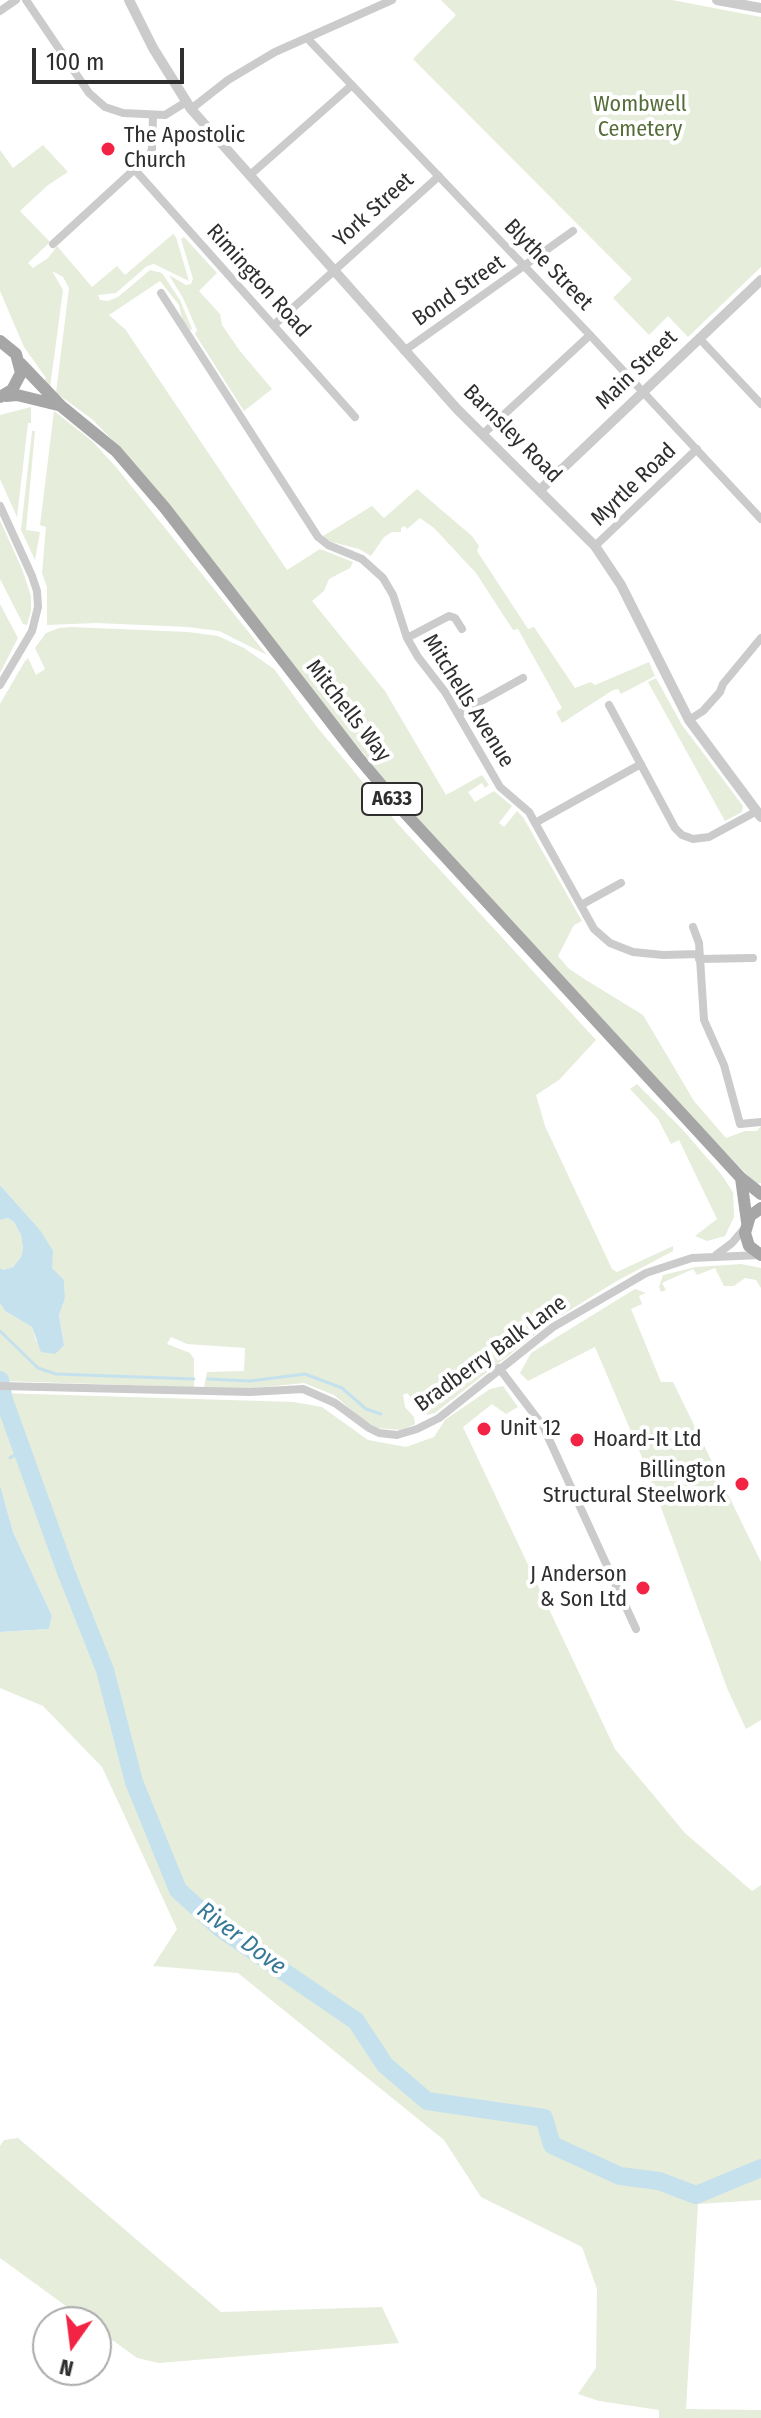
<!DOCTYPE html>
<html>
<head>
<meta charset="utf-8">
<style>
  body { margin:0 }
  #map { position:relative; width:761px; height:2418px; overflow:hidden; background:#fff; font-family:"Fira Sans Condensed",sans-serif }
  canvas { display:block }
  .north { position:absolute; left:32px; top:2306px; width:80px; height:80px; box-sizing:border-box; background:#fff; border:2px solid #ababab; border-radius:50%; rotate:194deg; font-size:22px; font-weight:700; line-height:32px; text-align:center; color:#2e2e2e }
  .north::after { content:''; display:block; margin:auto; width:28px; height:36px; background:#f22343; clip-path:polygon(50% 0,100% 100%,50% 72%,0 100%) }
  .scale { position:absolute; left:32px; top:48px; width:152px; height:36px; box-sizing:border-box; border:4px solid #2e2e2e; border-top:0; padding-left:10px; font-size:24px; line-height:28px; white-space:nowrap; color:#2e2e2e; -webkit-text-stroke:6px #fff; paint-order:stroke }
</style>
</head>
<body>
<div id="map">
<canvas width="761" height="2418"></canvas>
<div class="north">N</div>
<div class="scale">100 m</div>
</div>
<script>
const ctx = document.querySelector('canvas').getContext('2d');
ctx.lineJoin = 'round';
function fillPath(path, color) { ctx.fillStyle = color; ctx.fill(path, 'evenodd'); }
const shape = rows => new Path2D(rows.map(r => 'M' + r).join(''));
function stroke(path, color, width, dash) { ctx.strokeStyle = color; ctx.lineWidth = width; ctx.lineCap = dash ? 'butt' : 'round'; ctx.setLineDash(dash || []); ctx.stroke(path); }
function label(font, color, halo, rows, align = 'center') {
  ctx.font = font + ' "Fira Sans Condensed",sans-serif'; ctx.lineWidth = 8; ctx.setLineDash([]); ctx.textBaseline = 'middle'; ctx.strokeStyle = halo; ctx.fillStyle = color; for (const [text, x, y, turn = 0] of rows) {
    ctx.save(); ctx.translate(x, y); ctx.rotate((+turn || 0) * Math.PI / 180); ctx.textAlign = isNaN(turn) ? turn : align; if (halo) ctx.strokeText(text, 0, 0); ctx.fillText(text, 0, 0); ctx.restore();
  }
}
fillPath(shape([
  [441,0,672,0,761,17,761,267,688,337,668,316,649,335,613,298,632,279,413,59,456,15],
  [43,145,68,172,48,185,20,211,50,242,28,263,33,268,48,258,57,246,92,287,117,266,125,275,173,234,176,237,189,281,154,264,147,266,116,293,98,295,100,300,108,301,118,297,150,270,162,273,180,300,192,329,190,330,182,319,179,305,160,281,109,315,125,329,287,570,320,549,353,562,350,568,329,579,324,591,312,601,385,691,446,795,482,775,489,785,485,788,482,783,468,792,475,802,494,791,512,806,499,823,504,827,517,811,523,817,582,921,574,925,558,956,568,968,586,980,643,1015,694,1101,726,1138,745,1131,757,1131,761,1126,761,1183,756,1184,667,1091,406,807,121,449,92,419,56,393,69,288,63,277,52,271,63,290,50,388,43,382,46,378,24,347,0,291,0,150,13,168],
  [184,237,217,273,199,291,220,314,222,325,240,351,272,389,244,411,195,334,197,330,183,298,169,275,186,285,191,284,193,279,181,239],
  [31,407,31,423,28,423,17,517,0,479,0,415],
  [54,411,92,441,116,467,267,655,219,631,188,627,96,623,47,625,47,587,42,573,46,527,40,525],
  [32,431,35,431,26,530,40,532,35,560,21,530],
  [417,489,472,536,479,546,477,551,528,629,534,627,575,688,591,682,595,685,649,662,655,676,621,694,618,689,613,690,562,723,556,712,562,708,518,629,513,630,476,573,434,528,420,518,407,529,405,526,401,528,401,532,392,532,384,537,371,556,359,549,328,541,323,536,372,506,384,518],
  [0,520,22,569,31,596,31,611,27,625,23,624,0,579],
  [0,604,18,638,0,673],
  [72,627,188,632,218,636,244,648,274,669,317,727,397,823,596,1040,559,1080,536,1095,545,1126,612,1269,617,1272,673,1246,673,1251,615,1282,551,1322,435,1413,427,1415,407,1393,403,1395,405,1407,414,1417,415,1424,402,1430,377,1428,357,1415,334,1395,304,1383,256,1388,204,1388,207,1372,244,1371,245,1348,187,1344,171,1337,167,1344,190,1353,194,1359,194,1387,0,1381,0,1303,5,1311,32,1327,36,1341,64,1345,59,1315,65,1298,64,1281,52,1268,40,1230,0,1185,0,704,25,661,28,658,36,675,45,669,35,648,46,633,59,628],
  [656,678,682,725,743,806,742,812,725,821,648,682],
  [637,1084,683,1130,721,1174,733,1192,734,1217,725,1236,707,1241,695,1236,717,1219,679,1140,671,1144,658,1119,630,1089],
  [8,1218,14,1222,21,1235,23,1248,21,1257,13,1267,4,1270,0,1268,0,1220],
  [741,1264,761,1268,761,1288,756,1280,745,1278,734,1286,724,1286,715,1268,697,1275,693,1269,662,1283,666,1290,661,1292,659,1287,663,1275,696,1267],
  [635,1289,646,1293,639,1296,642,1304,631,1309,661,1382,673,1382,761,1562,761,1720,746,1729,727,1688,647,1469,595,1347,528,1381,520,1373,531,1353],
  [503,1386,518,1407,506,1414,492,1404,463,1427,615,1749,685,1833,752,1891,761,1885,761,2200,698,2204,686,2409,761,2410,761,2418,659,2418,659,2410,599,2401,578,2394,596,2368,597,2289,582,2247,481,2197,444,2140,238,1973,153,1966,177,1929,102,1767,43,1706,0,1688,0,1632,49,1629,52,1616,13,1532,0,1485,0,1393,294,1402,322,1407,368,1440,406,1447,434,1437,445,1420,490,1389],
  [18,2138,221,2312,382,2307,399,2343,159,2363,137,2358,96,2328,96,2322,88,2322,0,2258,0,2146,4,2140]
]), '#e6eddb');
fillPath(shape([
  [0,1185,40,1230,53,1251,52,1268,64,1280,65,1298,59,1315,64,1345,55,1354,41,1352,32,1327,5,1311,0,1303,0,1268,4,1270,13,1267,21,1257,23,1248,21,1235,14,1222,8,1218,0,1220],
  [0,1485,13,1532,52,1616,49,1629,0,1632]
]), '#c5e1ee');
stroke(shape([
  [0,1331,38,1368,56,1374,194,1379],
  [208,1379,250,1381,305,1374,342,1388,366,1409,381,1414],
  [10,1458,22,1450]
]), '#c5e1ee', 3);
stroke(shape([
  [0,1380,4,1400,66,1572,105,1670,134,1782,178,1890,220,1928,356,2021,385,2065,427,2101,544,2118,552,2145,620,2176,659,2181,696,2195,761,2168]
]), '#c5e1ee', 18);
stroke(shape([
  [26,0,89,93,105,107,123,113,165,115,186,102],
  [0,11,16,0],
  [307,38,590,335,761,519],
  [191,109,228,80,275,52,392,0],
  [135,170,355,417],
  [250,175,352,85],
  [53,244,149,156,152,149,153,116],
  [161,293,318,537,328,545,362,559,383,578,393,595,407,638,418,657,445,692,500,787,529,812,594,929,610,943,633,952,663,955,699,954],
  [274,325,439,176],
  [699,338,761,404],
  [404,351,573,231],
  [483,434,590,335],
  [0,506,32,576,37,591,38,607,32,631,0,685],
  [595,546,697,449],
  [407,638,449,616,455,618,462,629],
  [609,705,675,828,682,835,693,839,709,837,757,811],
  [458,714,523,678],
  [689,720,703,711,720,692,723,684,761,638],
  [535,823,641,764],
  [581,905,621,883],
  [693,927,699,943,704,1020,724,1065,740,1124,761,1122],
  [699,959,753,958],
  [716,1255,732,1243,744,1229],
  [499,1368,543,1426,636,1629],
  [0,1386,250,1392,303,1389,335,1403,369,1428,379,1433,397,1435,417,1429,439,1418,553,1327,646,1273,692,1258,760,1255]
]), '#cbcbcb', 8);
stroke(shape([
  [129,0,153,48,191,109,457,409,595,546,621,585,689,720,761,817],
  [717,0,761,8],
  [540,490,761,280]
]), '#cbcbcb', 10);
stroke(shape([
  [0,341,16,354,21,373,12,390,0,397],
  [20,363,61,406,116,451,165,508,357,756,405,813,741,1178,761,1194],
  [6,396,17,395,58,405],
  [741,1178,747,1222],
  [761,1208,750,1216,745,1233,749,1246,761,1255]
]), '#a6a6a6', 12);
for (const [x, y, r, color] of [
  [108,149,8,"#f22343"],
  [484,1429,8,"#f22343"],
  [577,1440,8,"#f22343"],
  [742,1484,8,"#f22343"],
  [643,1588,8,"#f22343"]
]) { const dot = new Path2D(); dot.arc(x, y, r, 0, 2 * Math.PI); ctx.fillStyle = color; ctx.fill(dot); stroke(dot, '#fff', 3); }
for (const [x, y, w] of [
  [392,799,60]
]) { const box = new Path2D(); box.roundRect(x - w / 2, y - 16, w, 32, 6); ctx.fillStyle = '#fff'; ctx.fill(box); stroke(box, '#2e2e2e', 2); }
label('bold 20px', '#2e2e2e', null, [
  ["A633",392,799]
]);
label('22px', '#556d38', '#fff', [
  ["Wombwell",640,105],
  ["Cemetery",640,130]
]);
label('22px', '#2e2e2e', '#fff', [
  ["The Apostolic",124,136],
  ["Church",124,161],
  ["Unit 12",500,1429],
  ["Hoard-It Ltd",593,1440],
  ["Billington",726,1471,"right"],
  ["Structural Steelwork",726,1496,"right"],
  ["J Anderson",627,1575,"right"],
  ["& Son Ltd",627,1600,"right"]
], 'left');
label('22px', '#2e2e2e', '#fff', [
  ["York Street",374,210,-42],
  ["Blythe Street",548,265,46],
  ["Rimington Road",258,281,48],
  ["Bond Street",459,291,-35],
  ["Main Street",637,370,-44],
  ["Barnsley Road",512,434,45],
  ["Myrtle Road",634,485,-44],
  ["Mitchells Avenue",468,701,58],
  ["Mitchells Way",348,711,52],
  ["Bradberry Balk Lane",491,1354,-36]
]);
label('italic 24px', '#367996', '#fff', [
  ["River Dove",241,1939,37]
]);
</script>
</body>
</html>
